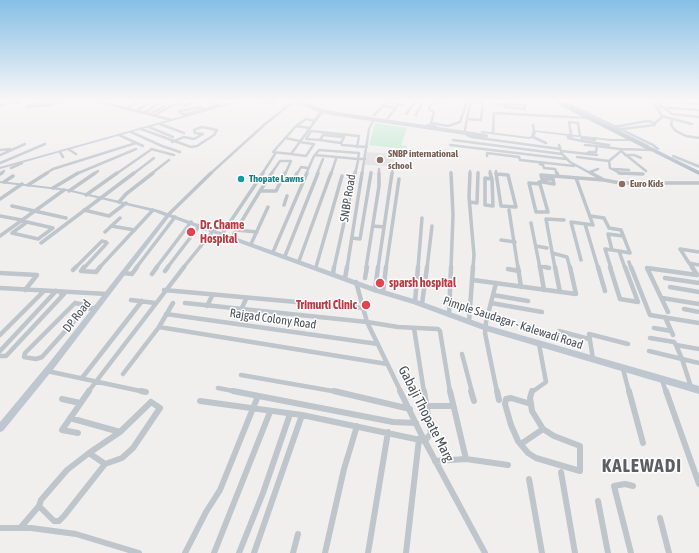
<!DOCTYPE html>
<html>
<head>
<meta charset="utf-8">
<style>
  body { margin:0 }
  canvas { display:block; background:#f1eeee }
</style>
</head>
<body>
<canvas width="699" height="553"></canvas>
<script>
const ctx = document.querySelector('canvas').getContext('2d');
ctx.lineJoin = 'round';
function fillPath(path, color) { ctx.fillStyle = color; ctx.fill(path, 'evenodd'); }
const shape = rows => new Path2D(rows.map(r => 'M' + r).join(''));
function stroke(path, color, width, dash) { ctx.strokeStyle = color; ctx.lineWidth = width; ctx.lineCap = dash ? 'butt' : 'round'; ctx.setLineDash(dash || []); ctx.stroke(path); }
function label(font, color, halo, rows, align = 'center') {
  ctx.font = font + ' "Asap Condensed",sans-serif'; ctx.lineWidth = 3; ctx.setLineDash([]); ctx.textBaseline = 'middle'; ctx.strokeStyle = halo; ctx.fillStyle = color; for (const [text, x, y, turn = 0] of rows) {
    ctx.save(); ctx.translate(x, y); ctx.rotate((+turn || 0) * Math.PI / 180); ctx.textAlign = isNaN(turn) ? turn : align; if (halo) ctx.strokeText(text, 0, 0); ctx.fillText(text, 0, 0); ctx.restore();
  }
}
fillPath(shape([
  [367,152,397,154,392,166,365,165]
]), '#e1e0e0');
fillPath(shape([
  [375,123,407,128,401,145,407,146,406,149,369,145]
]), '#c2e9d2');
stroke(shape([
  [53,101,31,104,26,107,52,105,62,101],
  [96,101,172,120],
  [208,101,219,105],
  [259,101,271,103,276,101],
  [445,101,432,103,429,109,434,112,431,123,448,126,460,122,467,102,465,101],
  [651,101,661,114,661,118,655,123],
  [655,101,672,114,699,117],
  [658,101,670,101],
  [676,101,699,104],
  [13,102,19,103],
  [388,102,403,105],
  [471,102,483,103,481,120,467,119,471,102],
  [177,104,186,105,195,101],
  [494,104,504,105],
  [504,104,525,105,525,109,505,107,504,104],
  [384,106,395,108],
  [201,107,204,109,184,115,179,111,201,107],
  [657,107,699,110],
  [127,108,139,101],
  [208,108,219,105],
  [204,109,212,109],
  [136,111,152,101],
  [321,111,315,121,322,112],
  [148,113,145,112,163,101],
  [152,113,165,106],
  [406,114,416,101],
  [155,115,181,101],
  [374,115,388,101],
  [416,115,423,101],
  [661,116,692,124],
  [388,118,399,104],
  [306,119,315,121,291,154,273,152,296,126,306,119],
  [672,119,671,125,676,131,686,136,699,138],
  [160,124,184,133],
  [428,125,436,127],
  [533,125,534,131],
  [296,126,310,128],
  [149,127,173,137],
  [141,129,191,147,197,146,214,135,217,130,202,127,194,130,195,133,203,134],
  [465,130,467,119],
  [613,130,655,125,652,122,647,121,614,127],
  [131,132,162,146,180,152],
  [493,133,494,113,587,118],
  [571,134,569,122,578,123,580,136],
  [119,135,143,146],
  [323,135,344,137,341,143,320,140,323,135],
  [467,135,472,137,560,149],
  [572,136,568,135,568,138,582,141],
  [533,137,546,143],
  [285,138,300,141],
  [595,138,595,140,582,138,582,141,609,145],
  [320,140,306,139,311,131,359,136,357,147],
  [453,140,562,154],
  [172,142,184,137,194,139,203,134],
  [341,143,342,145,367,147],
  [450,145,566,159],
  [559,145,562,154,570,162,592,174],
  [585,145,597,146],
  [68,149,76,154],
  [151,149,174,155],
  [0,150,10,149,8,150],
  [319,150,359,153,358,159,315,155,319,150],
  [561,151,597,155],
  [621,151,646,171],
  [60,152,63,157],
  [291,154,306,156,314,144,299,142],
  [586,154,589,152,596,152,597,146,620,149],
  [0,155,25,144],
  [625,155,634,155,641,158],
  [487,156,487,153,519,157,520,160,574,166],
  [577,157,609,161],
  [358,159,365,159],
  [0,163,45,144],
  [540,164,543,165,544,168,555,169,557,174],
  [11,168,22,163],
  [379,169,379,174],
  [614,169,629,170],
  [490,171,491,174],
  [496,171,496,174],
  [451,172,451,174],
  [590,172,598,169],
  [0,174,4,171],
  [45,174,53,169,136,143],
  [76,174,136,149],
  [94,174,98,171],
  [116,174,152,149],
  [133,174,154,158],
  [151,174,169,160],
  [210,174,264,125,294,101],
  [262,174,275,154],
  [271,174,280,161,291,161,285,174],
  [297,174,301,167,308,168],
  [306,174,314,156],
  [317,174,323,159],
  [331,174,336,159],
  [355,174,358,161],
  [362,174,369,129,373,121],
  [371,174,371,172],
  [392,174,393,168,396,164],
  [470,174,470,171],
  [478,174,478,172],
  [622,174,610,168,609,161,621,151,620,149,651,150]
]), '#bec5cb', 2.5);
stroke(shape([
  [470,173,469,197,474,255,473,268],
  [490,173,492,179],
  [496,173,501,206,516,207,508,175,497,174],
  [557,173,558,176],
  [591,173,604,180,620,183,699,183],
  [619,173,643,174],
  [0,174,2,173],
  [485,178,492,179,493,206,485,205,485,178],
  [576,178,593,225,571,222,581,260],
  [282,179,293,180,297,173],
  [542,179,553,179,554,184,543,182],
  [4,182,13,176],
  [529,183,540,184,548,212,536,212,529,183],
  [540,184,539,182,543,182,541,175,604,180],
  [28,185,47,173],
  [53,188,78,173],
  [69,191,95,173],
  [260,191,276,191,285,173],
  [260,191,272,173],
  [86,195,117,173],
  [0,199,22,184],
  [119,202,126,194,153,173],
  [470,202,477,203,478,173],
  [284,205,287,196],
  [12,206,66,218],
  [84,210,109,216,126,203],
  [509,210,518,268],
  [168,215,211,173],
  [0,216,22,220],
  [590,216,604,218,609,228,621,230,630,253,619,251],
  [21,221,27,222],
  [27,222,53,228,38,239,12,233,27,222],
  [531,223,540,268],
  [585,224,598,268],
  [111,226,135,230],
  [373,226,384,227],
  [236,230,257,232],
  [105,232,120,218],
  [222,234,263,173],
  [0,236,64,190],
  [232,237,260,191],
  [352,238,360,239,371,173],
  [501,240,515,242],
  [41,243,134,173],
  [251,244,268,207],
  [536,246,547,248],
  [612,250,608,234,623,236],
  [619,251,625,268],
  [273,252,307,173],
  [552,253,567,257,570,268],
  [285,256,318,173],
  [299,261,331,173],
  [629,262,631,268],
  [689,263,680,249,699,252],
  [539,266,549,268],
  [316,267,342,176],
  [75,268,102,241,106,242,107,243,84,268],
  [99,268,153,210],
  [136,268,175,217],
  [156,268,191,222],
  [167,268,200,225],
  [183,268,213,231],
  [334,268,355,173],
  [347,268,362,173],
  [366,268,379,186,379,173],
  [378,268,392,173],
  [386,268,399,179],
  [418,268,422,218],
  [427,268,432,226],
  [451,268,453,215,451,173],
  [555,268,546,219,564,220],
  [611,268,605,249,619,251],
  [647,268,649,268],
  [693,268,689,263,699,265]
]), '#bec5cb', 3.5);
stroke(shape([
  [84,267,81,271,96,272,100,267],
  [518,267,521,287],
  [540,267,544,290],
  [545,267,549,268],
  [555,267,560,292],
  [598,267,605,291],
  [610,267,620,299,638,302,625,267],
  [631,267,650,315,699,323],
  [692,267,697,275],
  [508,269,519,271],
  [73,270,76,267],
  [165,271,168,267],
  [0,273,37,275,25,290],
  [123,273,132,274,137,267],
  [152,274,157,267],
  [333,274,334,267],
  [345,278,347,267],
  [365,278,367,267],
  [665,278,699,283],
  [473,280,576,294,570,267],
  [356,282,367,322,401,392],
  [496,283,486,322,485,333,497,392],
  [670,287,699,292],
  [0,288,107,294],
  [164,290,363,308],
  [375,290,378,267],
  [383,292,386,267],
  [493,295,528,301],
  [662,298,699,304],
  [131,300,155,303],
  [415,302,418,267],
  [75,303,85,305,85,309,42,357,36,359,24,357,25,353,75,303],
  [185,303,367,322,398,327,438,329,440,331,450,392],
  [491,303,542,312],
  [422,304,427,267],
  [207,306,212,296],
  [85,309,96,308],
  [684,309,699,312],
  [241,310,246,299],
  [668,312,647,268,697,275],
  [166,314,378,344],
  [449,315,451,267],
  [665,317,673,335],
  [469,322,473,267],
  [159,327,173,303],
  [414,328,424,392],
  [654,328,671,331],
  [559,331,589,339],
  [0,335,44,291],
  [650,338,674,342,676,345],
  [0,351,56,291],
  [649,351,682,359],
  [462,354,472,392],
  [0,356,6,356,64,294,61,294],
  [593,359,589,334,628,344],
  [682,359,676,345,699,349],
  [623,369,629,392],
  [47,371,145,392],
  [123,374,159,327,387,364],
  [241,375,338,392],
  [82,378,142,301],
  [662,380,666,392],
  [691,387,682,359,699,363],
  [218,388,238,392],
  [88,392,184,267],
  [532,392,546,382,539,344]
]), '#bec5cb', 4.5);
stroke(shape([
  [141,391,146,392],
  [233,391,393,422,416,423],
  [334,391,410,409],
  [400,391,422,436,485,553],
  [450,391,466,459],
  [471,391,474,401],
  [497,391,499,400],
  [629,391,643,443],
  [666,391,699,484],
  [511,398,531,404,532,411,543,429,554,436,580,446,580,471,536,458,528,453,518,441,511,425,505,404,506,399,511,398],
  [62,399,80,403],
  [200,401,302,415,425,441,431,433,424,391],
  [151,402,160,408,133,448,122,458,105,464,89,453,120,432,151,402],
  [531,404,530,398,532,391],
  [427,406,452,406],
  [70,418,120,432],
  [78,433,62,430,89,391],
  [521,444,543,429],
  [89,453,67,470,41,500,39,506,54,521,59,521,64,516,105,464],
  [435,461,466,459,508,465],
  [561,472,575,553],
  [529,479,542,553],
  [598,501,608,553],
  [660,518,669,553],
  [21,527,39,506],
  [0,528,31,528,76,534,139,553],
  [185,553,206,512,220,490,258,396],
  [214,553,270,412],
  [239,553,263,493,290,414],
  [254,553,302,415],
  [293,553,298,534],
  [325,553,344,469,357,426],
  [368,553,388,432],
  [406,553,419,439],
  [631,553,614,486,625,484,633,486]
]), '#bec5cb', 6);
fillPath(shape([
  [11,101,17,101,0,107,0,105,11,101],
  [236,101,243,101,0,169,0,167,236,101],
  [292,101,303,101,322,109,337,112,486,134,488,135,488,137,486,138,337,116,321,113,292,101],
  [555,101,560,101,569,108,566,109,555,101],
  [560,101,565,101,654,144,660,149,657,150,652,146,560,101],
  [533,130,610,139,629,139,631,140,629,141,610,141,536,132,534,138,529,139,482,133,480,132,482,131,529,137,531,136,533,130],
  [672,155,674,155,699,165,699,168,672,157,672,155],
  [0,181,67,189,159,210,377,288,417,300,486,325,699,386,699,394,486,331,413,304,373,292,169,217,55,367,3,431,0,432,0,422,49,363,165,216,155,212,67,191,0,183,0,181]
]), '#bec6d0');
fillPath(shape([
  [645,146,649,146,699,171,699,175,645,148,645,146]
]), '#b1bdca');
stroke(shape([
  [562,104,647,147]
]), '#b1bdca', 4.5);
const sky = ctx.createLinearGradient(0, 0, 0, 179);
sky.addColorStop(0, '#86bfe5');
sky.addColorStop(0.56, '#f9f7f7');
sky.addColorStop(1, '#f9f7f700');
ctx.fillStyle = sky;
ctx.fillRect(0, 0, 699, 179);
for (const [x, y, r, color] of [
  [380,160,4,"#8d6e63"],
  [241,179,4,"#0f9aa8"],
  [622,184,4,"#8d6e63"],
  [191,232,5,"#e0444e"],
  [380,283,5,"#e0444e"],
  [366,305,5,"#e0444e"]
]) { const dot = new Path2D(); dot.arc(x, y, r, 0, 2 * Math.PI); ctx.fillStyle = color; ctx.fill(dot); stroke(dot, '#fff', 1.5); }
label('bold 10px', '#785e54', '#fff', [
  ["SNBP international",388,154],
  ["school",388,166],
  ["Euro Kids",630,184]
], 'left');
label('bold 10px', '#0d838f', '#fff', [
  ["Thopate Lawns",249,179]
], 'left');
label('12px', '#495159', '#fff', [
  ["SNBP Road",348,198,-81],
  ["DP Road",77,316,-52],
  ["Rajgad Colony Road",273,319,8],
  ["Pimple Saudagar - Kalewadi Road",513,323,18]
]);
label('bold 12px', '#be3a42', '#fff', [
  ["Dr. Chame",200,225],
  ["Hospital",200,239],
  ["sparsh hospital",389,283],
  ["Trimurti Clinic",357,305,"right"]
], 'left');
label('14px', '#495159', '#fff', [
  ["Gabaji Thopate Marg",426,414,63]
]);
ctx.letterSpacing = '1px';
label('bold 19px', '#5c5e62', '#fff', [
  ["KALEWADI",642,466]
]);
ctx.letterSpacing = '0px';
</script>
</body>
</html>
